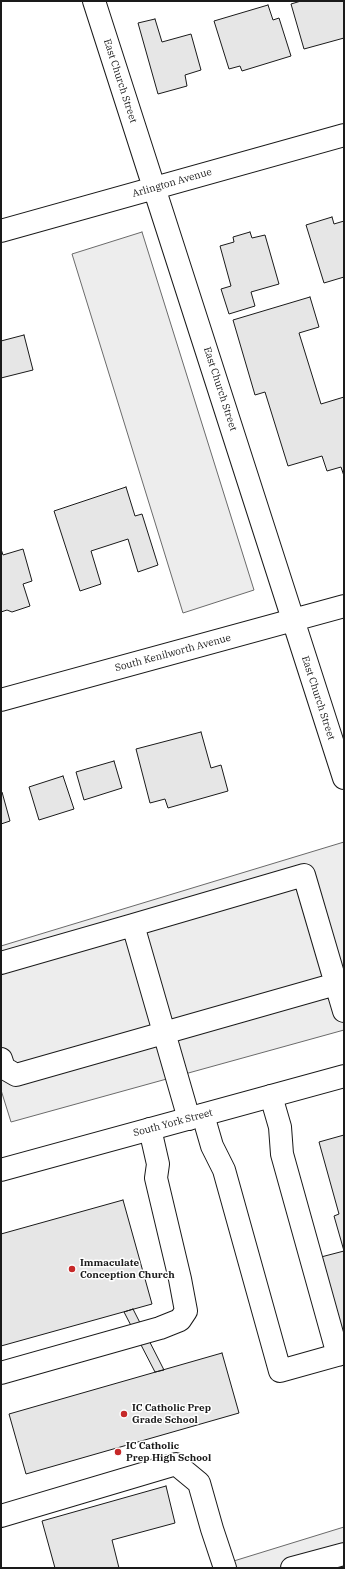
<!DOCTYPE html>
<html>
<head>
<meta charset="utf-8">
<style>
  body { margin:0 }
  #map { position:relative; width:345px; height:1569px; overflow:hidden; background:#fff; font-family:"IBM Plex Serif",serif }
  canvas { display:block }
  .frame { position:absolute; inset:0; border:2px solid #1a1a1a; pointer-events:none }
</style>
</head>
<body>
<div id="map">
<canvas width="345" height="1569"></canvas>
<div class="frame"></div>
</div>
<script>
const ctx = document.querySelector('canvas').getContext('2d');
ctx.lineJoin = 'round';
function fillPath(path, color) { ctx.fillStyle = color; ctx.fill(path, 'evenodd'); }
const shape = rows => new Path2D(rows.map(r => 'M' + r).join(''));
function stroke(path, color, width, dash) { ctx.strokeStyle = color; ctx.lineWidth = width; ctx.lineCap = dash ? 'butt' : 'round'; ctx.setLineDash(dash || []); ctx.stroke(path); }
function label(font, color, halo, rows, align = 'center') {
  ctx.font = font + ' "IBM Plex Serif",serif'; ctx.lineWidth = 3; ctx.setLineDash([]); ctx.textBaseline = 'middle'; ctx.strokeStyle = halo; ctx.fillStyle = color; for (const [text, x, y, turn = 0] of rows) {
    ctx.save(); ctx.translate(x, y); ctx.rotate((+turn || 0) * Math.PI / 180); ctx.textAlign = isNaN(turn) ? turn : align; if (halo) ctx.strokeText(text, 0, 0); ctx.fillText(text, 0, 0); ctx.restore();
  }
}
const built = shape([
  [142,232,254,590,183,613,72,254,142,232],
  [344,842,344,1030,11,1122,1,1090,1,946,344,842],
  [344,1527,344,1568,225,1568,224,1564,344,1527]
]);
fillPath(built, '#ededed');
stroke(built, '#6a6a6a', 1);
const building = shape([
  [301,1,344,1,344,38,304,49,291,4,301,1],
  [268,5,273,20,279,18,291,56,242,71,240,66,229,69,214,21,268,5],
  [155,19,162,42,191,34,201,70,185,75,187,86,158,94,138,23,155,19],
  [332,217,334,224,344,221,344,277,324,283,306,225,332,217],
  [250,232,252,238,265,235,279,284,251,292,255,306,229,314,221,289,231,286,220,246,234,242,233,237,250,232],
  [310,297,319,327,299,333,321,404,344,397,344,476,341,467,327,471,322,456,288,466,265,392,255,395,233,320,310,297],
  [24,335,33,370,1,378,1,341,24,335],
  [126,487,135,516,142,514,158,565,138,572,128,539,91,551,101,584,80,591,54,511,126,487],
  [1,549,3,555,23,549,32,581,23,584,30,606,12,612,7,610,1,612,1,549],
  [201,732,211,768,221,765,228,791,168,808,165,799,150,803,136,749,201,732],
  [114,761,122,788,84,800,76,772,114,761],
  [63,776,74,809,39,820,29,787,63,776],
  [1,792,2,792,10,821,1,824,1,792],
  [344,1135,344,1337,321,1257,344,1251,334,1216,339,1214,319,1142,344,1135],
  [123,1200,152,1304,1,1346,1,1234,123,1200],
  [133,1309,164,1370,155,1372,124,1312,133,1309],
  [222,1353,239,1413,26,1474,9,1414,222,1353],
  [166,1486,175,1523,112,1540,119,1568,55,1568,42,1521,166,1486]
]);
fillPath(building, '#e6e6e6');
stroke(building, '#1a1a1a', 1);
const minor = shape([
  [94,1,344,778],
  [1,231,344,135],
  [1,700,344,606],
  [133,925,304,875,336,984],
  [1,963,133,925,189,1119],
  [1,1059,4,1068,16,1075,336,984,344,1011],
  [271,1096,280,1127,282,1154,338,1355],
  [203,1115,212,1146,224,1170,280,1371,344,1353],
  [1,1373,160,1328,180,1320,186,1311,180,1279,156,1178,158,1164,150,1129],
  [1,1516,176,1464,199,1483,212,1529,225,1568],
  [292,1568,344,1554]
]);
const major = shape([
  [1,1170,344,1076]
]);
stroke(minor, '#1a1a1a', 24);
stroke(major, '#1a1a1a', 24);
stroke(minor, '#fff', 22);
stroke(major, '#fff', 22);
for (const [x, y, r, color] of [
  [72,1269,4,"#c62828"],
  [124,1414,4,"#c62828"],
  [118,1452,4,"#c62828"]
]) { const dot = new Path2D(); dot.arc(x, y, r, 0, 2 * Math.PI); ctx.fillStyle = color; ctx.fill(dot); stroke(dot, '#fff', 1.5); }
label('10px', '#1a1a1a', '#fff', [
  ["East Church Street",120,81,72],
  ["Arlington Avenue",172,183,-16],
  ["East Church Street",220,389,72],
  ["South Kenilworth Avenue",173,653,-15],
  ["East Church Street",318,698,72],
  ["South York Street",173,1123,-15]
]);
label('bold 10px', '#1a1a1a', '#fff', [
  ["Immaculate",80,1263],
  ["Conception Church",80,1275],
  ["IC Catholic Prep",132,1408],
  ["Grade School",132,1420],
  ["IC Catholic",126,1446],
  ["Prep High School",126,1458]
], 'left');
</script>
</body>
</html>
